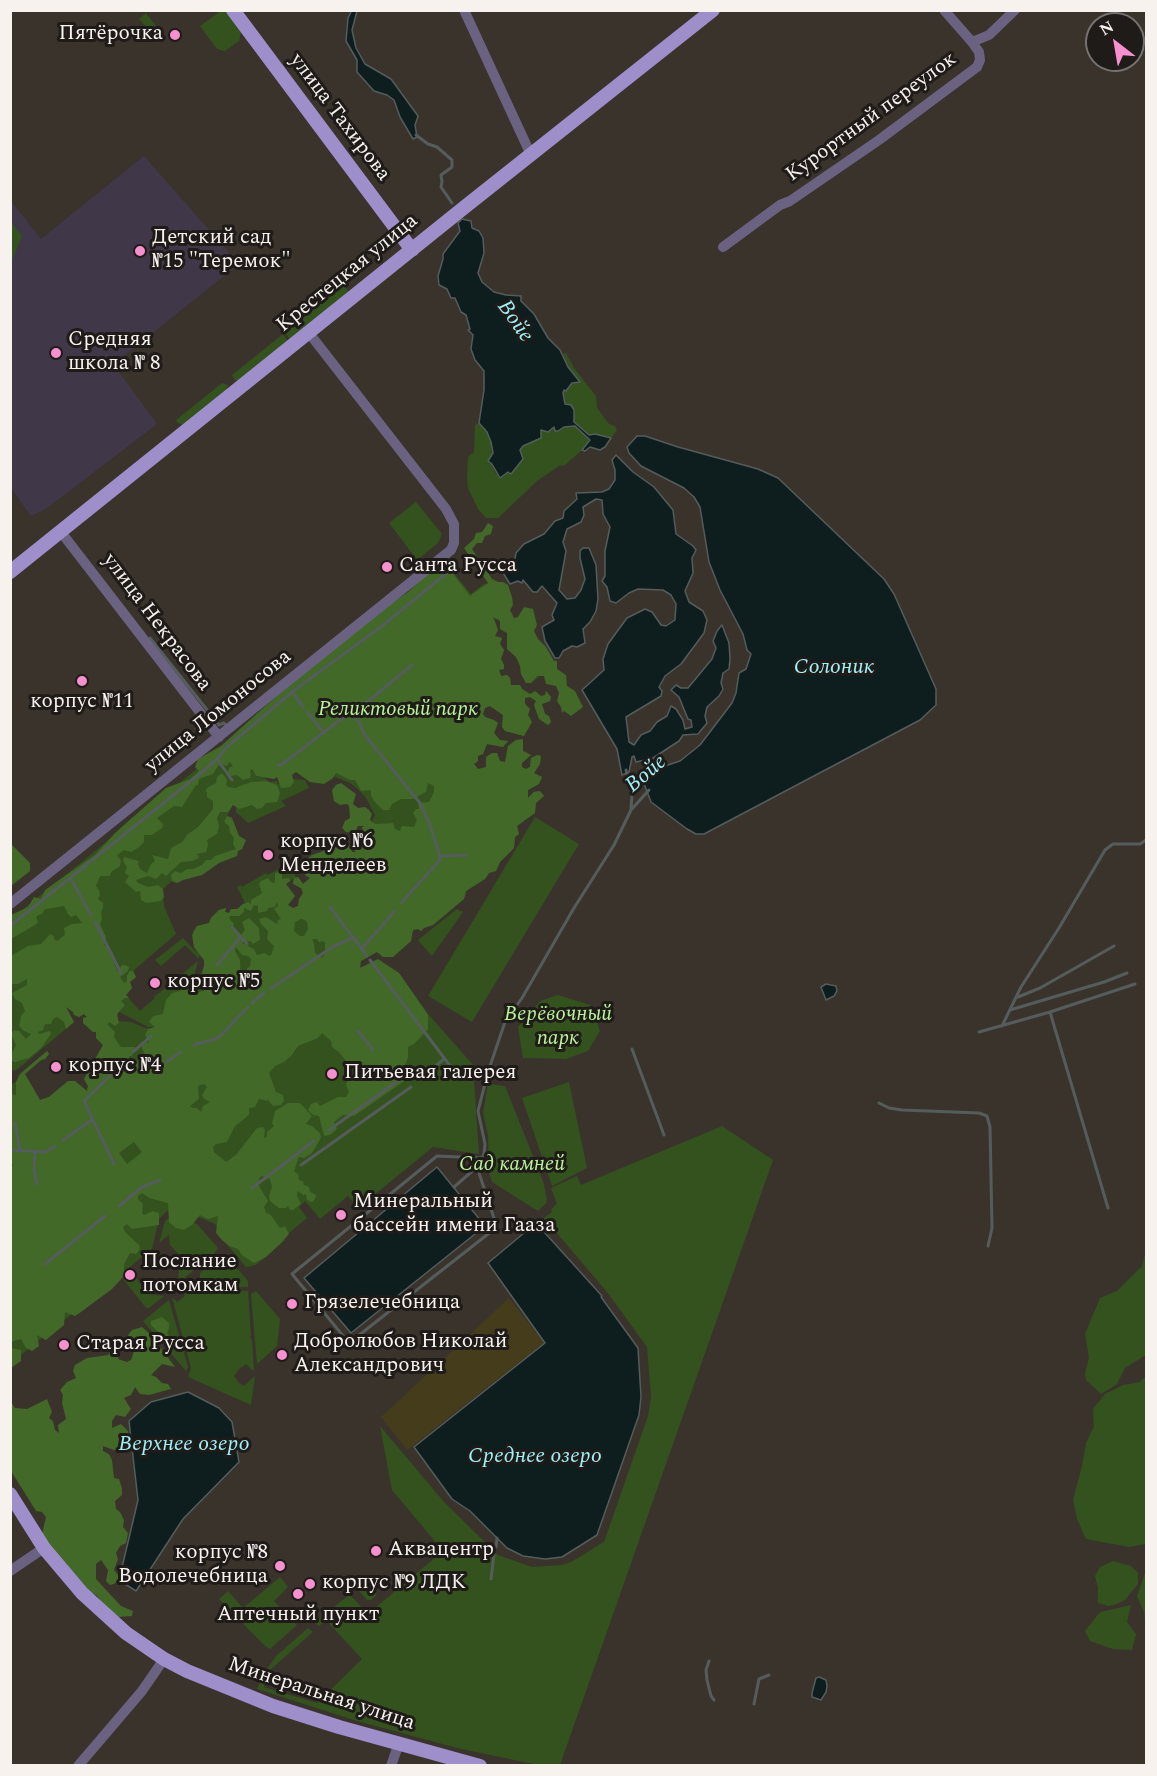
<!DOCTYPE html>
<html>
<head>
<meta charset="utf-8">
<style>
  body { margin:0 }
  #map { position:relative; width:1157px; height:1776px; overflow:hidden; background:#3a332c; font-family:Spectral,serif }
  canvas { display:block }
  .frame { position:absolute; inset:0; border:12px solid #f7f2ee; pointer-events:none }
  .north { position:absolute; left:1085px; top:12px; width:60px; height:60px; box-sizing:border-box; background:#1f1b18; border:2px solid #75716e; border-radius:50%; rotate:329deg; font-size:16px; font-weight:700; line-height:24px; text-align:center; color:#f7f2ee }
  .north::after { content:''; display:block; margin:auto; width:21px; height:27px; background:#f790ce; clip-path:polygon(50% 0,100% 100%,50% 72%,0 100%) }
</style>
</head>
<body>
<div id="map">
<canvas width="1157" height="1776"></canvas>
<div class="frame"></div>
<div class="north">N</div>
</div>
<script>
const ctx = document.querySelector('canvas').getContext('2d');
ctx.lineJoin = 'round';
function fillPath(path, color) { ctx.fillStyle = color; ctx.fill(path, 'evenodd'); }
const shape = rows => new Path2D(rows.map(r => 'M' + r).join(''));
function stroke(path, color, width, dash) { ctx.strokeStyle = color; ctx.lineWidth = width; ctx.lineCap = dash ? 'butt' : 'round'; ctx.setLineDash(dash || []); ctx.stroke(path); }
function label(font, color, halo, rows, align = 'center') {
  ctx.font = font + ' Spectral,serif'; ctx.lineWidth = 6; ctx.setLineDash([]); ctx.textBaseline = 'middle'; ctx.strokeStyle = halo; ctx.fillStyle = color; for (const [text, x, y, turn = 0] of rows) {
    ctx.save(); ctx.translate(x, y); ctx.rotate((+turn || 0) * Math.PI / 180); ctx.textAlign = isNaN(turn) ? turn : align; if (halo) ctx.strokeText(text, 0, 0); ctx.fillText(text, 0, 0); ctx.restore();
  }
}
fillPath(shape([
  [144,156,239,264,111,366,116,368,157,424,47,508,31,516,11,488,11,201,41,239]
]), '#403848');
fillPath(shape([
  [216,11,226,11,241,32,239,41,225,51,217,49,200,26,218,13],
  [146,13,162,34,157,38,139,19],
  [11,222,22,236,11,263,10,263],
  [345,284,348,292,290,339,285,333],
  [283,334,288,341,237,381,234,379,232,375],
  [566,353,574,368,596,396,597,408,609,424,615,426,617,430,611,438,589,435,574,422,574,410,565,404,563,392,572,383,579,382,568,366,563,354],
  [222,383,228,385,226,391,184,425,178,423,176,420],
  [479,423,487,432,491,442,492,464,496,474,523,446,535,441,541,429,575,426,590,440,582,450,565,465,559,466,537,481,498,518,486,518,478,509,468,488,467,478,468,457,474,452,475,425],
  [416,502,442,534,438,543,417,560,389,523],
  [447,565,471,594,485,583,540,676,531,683,526,683,521,674,520,666,516,657,507,649,507,633,500,629,500,621,494,617,498,630,495,636,502,638,500,644,504,650,501,659,504,665,504,669,499,670,501,676,507,675,510,678,511,685,520,685,522,689,530,694,535,691,541,696,545,695,546,691,551,697,550,701,542,704,545,714,549,716,551,722,548,725,539,719,534,705,536,701,530,697,525,698,525,704,530,709,528,715,532,722,524,736,505,731,502,727,503,715,490,706,485,708,483,714,485,717,494,720,498,723,494,733,500,740,508,741,503,747,487,744,483,754,478,756,478,761,474,764,478,769,486,767,486,757,492,753,497,753,500,761,505,762,508,746,516,740,523,739,523,751,531,755,522,763,522,767,526,769,530,767,531,758,537,755,541,756,540,764,534,773,542,777,539,784,528,790,528,798,534,792,540,791,544,796,536,803,535,813,517,826,519,834,515,837,514,848,500,862,496,871,489,873,485,879,466,891,464,899,433,925,424,928,421,931,418,929,413,930,411,941,393,957,383,957,377,952,361,961,360,967,367,966,378,959,399,973,429,1015,473,1065,479,1154,433,1147,358,1208,348,1196,320,1219,305,1201,299,1207,307,1218,283,1238,285,1240,256,1265,246,1267,230,1248,215,1224,172,1206,159,1219,152,1249,11,1363,11,1084,16,1082,20,1074,47,1051,49,1054,45,1059,41,1060,25,1074,40,1100,49,1097,68,1081,75,1081,87,1091,88,1086,84,1079,103,1045,96,1038,96,1032,93,1032,83,1023,83,1018,87,1017,84,1014,79,1017,74,1015,73,1012,66,1007,74,1022,18,1069,14,1071,11,1068,11,919,198,768,285,690],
  [252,769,325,773,350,783,358,789,366,798,375,815,357,852,352,852,350,845,341,845,312,855,304,862,305,875,310,878,303,884,298,877,294,878,293,884,301,888,303,893,299,899,298,906,293,908,288,905,295,896,286,884,296,877,285,854,279,857,283,867,267,875,266,873,242,887,241,885,237,887,245,903,237,909,231,909,229,913,225,912,226,908,219,910,211,918,209,923,197,926,193,931,194,947,198,954,183,938,155,960,161,966,185,945,199,959,199,955,204,960,204,966,196,989,194,992,190,991,198,961,154,997,155,998,140,1011,126,995,132,988,130,982,136,977,133,971,176,934,164,906,163,889,172,881,177,883,183,880,202,875,219,863,237,856,238,851,242,849,246,840,239,836,232,818,227,816,233,805,236,806,236,812,248,823,286,806,281,801,309,788,305,780,293,779,293,782,278,784,277,781,270,782,263,777,256,776],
  [119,1012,148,1027,155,1027,148,1029,131,1022,118,1021,116,1018],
  [535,817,579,844,472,1022,428,996],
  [457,909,463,912,432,956,418,940],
  [558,995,590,1005,600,1031,588,1051,566,1059,523,1058,518,1027,540,1001],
  [569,1082,587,1168,552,1186,522,1098],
  [488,1084,505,1086,543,1181,547,1199,546,1203,538,1211,492,1182,489,1173,488,1135,483,1113],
  [722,1126,773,1160,560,1765,538,1765,457,1748,357,1721,257,1689,263,1675,267,1677,264,1687,317,1703,362,1659,326,1620,319,1626,317,1625,315,1622,349,1595,353,1598,368,1614,443,1551,392,1490,380,1426,444,1502,498,1555,532,1567,562,1565,571,1562,604,1542,648,1416,651,1397,647,1347,607,1292,544,1218,552,1212,551,1209,557,1204,551,1188,577,1176,581,1185],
  [175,1213,197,1224,218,1248,214,1254,178,1283,179,1269,176,1266,179,1263,184,1269,185,1261,170,1245,169,1235,159,1243,165,1221],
  [1146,1250,1146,1355,1125,1368,1117,1384,1101,1394,1086,1380,1085,1374,1089,1358,1085,1334,1100,1298,1117,1291,1142,1266],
  [222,1256,228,1258,248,1281,248,1287,193,1288,193,1283,200,1278,200,1273],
  [128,1274,134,1274,146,1293,139,1293,164,1296,149,1308,146,1308,123,1279],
  [182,1291,248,1291,251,1336,250,1337,252,1340,254,1370,253,1371,246,1364,239,1369,234,1376,239,1383,244,1386,255,1376,251,1405,188,1377,191,1368,172,1297,177,1302,185,1296],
  [256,1291,280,1319,277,1346,257,1364,251,1294],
  [169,1300,188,1367,186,1371,167,1349,171,1351,174,1344,166,1333,168,1323,165,1321,159,1337,160,1341,143,1321],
  [1146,1376,1146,1544,1129,1547,1086,1539,1077,1519,1073,1500,1082,1466,1086,1443,1094,1426,1093,1409,1105,1394,1123,1385,1140,1382],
  [1113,1561,1131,1566,1138,1573,1138,1584,1125,1600,1117,1604,1109,1606,1098,1603,1098,1588,1095,1576,1100,1567],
  [1145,1573,1146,1573,1146,1630,1144,1612,1137,1596],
  [280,1577,288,1587,274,1601,297,1625,270,1649,264,1645,219,1599,228,1591,243,1608],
  [360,1586,362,1586,368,1593,372,1590,377,1595,371,1600,367,1600,357,1589],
  [1131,1605,1127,1622,1136,1634,1132,1650,1113,1649,1090,1641,1085,1631,1100,1612],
  [308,1628,313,1632,270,1670,267,1669,276,1656]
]), '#33521e');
fillPath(shape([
  [488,523,493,526,491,534,485,536,482,543,477,543,472,549,492,579,498,582,503,582,508,585,512,597,513,605,510,610,514,618,518,617,524,607,533,609,537,625,534,631,538,639,546,647,554,661,557,661,557,669,566,675,567,686,575,691,583,707,571,716,564,711,562,713,561,707,557,701,559,693,556,686,546,684,544,676,537,676,531,683,526,683,521,674,520,666,516,657,507,649,507,633,500,629,500,621,493,617,498,630,495,636,502,638,500,644,504,650,501,659,504,665,504,669,499,670,501,676,507,675,510,678,511,685,520,685,522,689,530,694,535,691,541,696,545,695,546,691,551,697,550,701,542,704,545,714,549,716,551,722,548,725,539,719,534,705,536,701,530,697,525,698,525,704,530,709,528,715,532,722,524,736,505,731,502,727,503,715,490,706,485,708,483,714,485,717,494,720,498,723,494,733,500,740,508,741,503,747,487,744,483,754,478,756,478,761,474,764,478,769,486,767,486,757,492,753,497,753,500,761,505,762,508,746,516,740,523,739,523,751,531,755,522,763,522,767,526,769,530,767,531,758,537,755,541,756,540,764,534,773,542,777,539,784,528,790,528,798,534,792,540,791,544,796,536,803,535,813,517,826,519,834,515,837,514,848,500,862,496,871,489,873,485,879,466,891,464,899,433,925,424,928,421,931,418,929,413,930,411,941,393,957,383,957,377,952,361,961,360,968,378,959,399,973,428,1015,428,1029,414,1044,408,1047,408,1058,405,1065,411,1070,410,1077,354,1116,343,1115,334,1122,337,1129,330,1135,324,1136,319,1116,313,1115,308,1110,311,1104,317,1102,320,1106,338,1097,346,1097,349,1092,346,1085,350,1073,347,1062,339,1052,332,1047,331,1041,322,1033,318,1038,298,1046,292,1055,284,1062,275,1066,269,1073,276,1092,283,1095,284,1101,281,1105,273,1106,267,1099,267,1101,259,1099,255,1107,249,1108,249,1115,235,1126,227,1142,216,1144,213,1147,214,1152,226,1162,236,1155,257,1128,263,1127,265,1130,264,1138,267,1137,267,1132,274,1126,272,1123,275,1111,288,1103,300,1103,312,1116,306,1124,312,1126,320,1133,321,1138,312,1153,304,1158,299,1157,294,1171,298,1174,299,1180,303,1181,304,1185,309,1187,310,1192,316,1195,315,1199,312,1202,307,1200,306,1194,303,1195,298,1191,297,1196,301,1204,293,1210,290,1210,288,1206,286,1208,279,1208,270,1201,269,1196,272,1187,270,1179,262,1176,259,1178,259,1186,268,1201,264,1207,266,1213,270,1214,280,1228,285,1226,289,1234,281,1243,266,1257,254,1263,242,1255,238,1249,229,1246,222,1240,216,1233,218,1216,208,1219,200,1215,192,1225,184,1230,176,1228,169,1222,168,1203,149,1198,142,1193,138,1196,138,1199,143,1204,142,1213,144,1215,153,1211,159,1213,159,1225,132,1229,127,1224,123,1227,125,1232,140,1246,139,1251,136,1254,130,1253,124,1264,124,1276,112,1289,81,1312,75,1316,65,1312,64,1325,46,1340,37,1335,39,1346,32,1351,26,1348,21,1339,11,1342,10,1171,13,1165,10,1162,10,1094,16,1095,16,1082,20,1074,47,1051,49,1054,45,1059,41,1060,25,1074,40,1100,49,1097,68,1081,75,1081,87,1091,88,1086,84,1079,103,1045,96,1038,96,1032,93,1032,83,1023,83,1018,87,1017,84,1014,79,1017,74,1015,73,1012,66,1007,74,1022,66,1029,64,1022,57,1017,53,1019,51,1024,45,1024,43,1030,38,1032,39,1034,50,1031,51,1034,41,1048,29,1058,15,1062,12,1061,11,1055,16,1045,11,1034,14,1030,19,1031,26,1039,31,1034,24,1031,19,1026,21,1016,25,1011,22,1003,15,999,12,993,27,985,27,979,18,984,11,984,11,956,28,946,41,944,50,934,54,936,54,939,57,941,65,935,64,928,72,924,82,923,76,915,71,917,68,914,64,906,47,909,44,910,42,914,38,915,36,918,38,922,35,925,11,939,11,915,28,907,34,897,41,899,45,890,95,855,115,833,166,788,190,779,199,771,195,767,198,759,221,746,281,692,378,613,408,592,427,574,445,563,470,596,488,583,464,548,474,539,476,533,482,532],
  [230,762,233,767,230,767,227,773,230,776,237,775,243,780,250,778,251,775,250,771,252,769,256,776,274,779,277,777,281,788,290,787,294,782,292,775,296,772,310,782,324,784,333,778,336,773,350,780,355,780,361,791,371,790,371,795,374,801,383,810,389,810,392,804,401,799,413,799,426,792,428,783,434,786,434,792,429,802,418,803,419,809,416,809,413,813,417,820,414,827,402,826,400,831,395,829,393,823,375,824,370,820,372,814,369,810,365,807,358,808,353,804,356,794,341,783,336,785,332,790,334,801,340,805,347,804,349,806,350,818,345,821,342,828,346,832,353,833,355,832,358,826,365,826,362,827,363,831,360,832,360,841,354,843,354,850,356,852,352,852,350,845,341,845,312,855,304,862,305,875,310,878,303,884,298,877,294,878,293,884,301,888,303,893,299,899,298,906,293,908,288,905,295,896,286,884,290,881,289,878,282,879,282,873,279,872,275,873,275,882,272,883,268,878,261,881,259,884,262,893,251,900,251,904,248,902,243,904,237,909,231,909,229,913,225,912,226,908,219,910,211,918,209,923,197,926,192,935,194,947,204,960,204,966,198,986,204,988,204,991,198,992,196,989,190,992,184,987,180,991,172,993,166,1000,163,1014,153,1016,149,1022,155,1027,148,1029,145,1035,149,1041,148,1043,144,1041,140,1043,145,1055,138,1060,134,1069,133,1069,129,1056,132,1056,135,1047,121,1047,114,1037,115,1032,108,1025,109,1022,115,1026,119,1023,117,1014,125,1005,121,1001,125,998,129,998,126,995,132,988,130,982,136,977,133,971,130,971,127,975,127,981,124,983,120,977,128,971,129,967,125,965,122,965,118,972,111,956,113,953,104,945,106,937,100,924,102,919,101,912,103,908,103,903,98,899,100,895,99,890,96,886,100,876,110,876,111,872,120,866,121,861,117,855,124,850,131,852,138,848,144,842,144,835,152,835,162,828,163,824,157,818,174,806,182,807,196,785,198,785,199,779,213,774,218,766,222,764,226,766],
  [277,902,278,906,274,909,281,919,278,920,277,924,266,917,259,919,261,924,268,931,267,939,274,946,272,953,270,956,264,953,257,955,254,949,242,943,250,941,253,944,260,940,259,928,249,918,242,922,245,930,241,935,232,928,234,924,229,918,230,916,239,916,244,912,244,908,251,911,254,905,258,906,258,913,267,911,268,908,275,907],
  [301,919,305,920,307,922,308,929,304,936,300,936,294,931,295,922],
  [312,939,317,939,319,942,323,941,325,943,325,954,322,958,315,953,314,943],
  [236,947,242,955,248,956,251,959,250,966,245,971,246,977,251,981,244,983,241,979,240,960,235,951],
  [204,1084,207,1087,202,1095,204,1099,210,1102,203,1106,201,1112,197,1108,193,1108,190,1106,199,1099,198,1086],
  [134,1142,142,1152,127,1164,119,1153],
  [222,773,227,780,226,785,228,787,235,788,251,782,266,781,277,785,280,793,277,802,266,803,262,808,257,809,252,805,239,809,233,805,228,812,220,812,217,818,219,826,217,834,207,840,208,845,206,852,197,854,199,858,193,861,181,862,166,876,162,873,156,879,148,876,136,880,138,883,148,887,158,885,163,889,164,897,161,901,146,903,141,900,140,891,136,892,125,882,129,876,125,873,127,867,123,861,124,857,139,861,138,864,140,869,147,873,151,864,155,861,152,855,168,859,171,848,182,842,188,834,198,827,213,809,213,801,207,797,207,792,205,791,208,787,216,783,217,777],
  [227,816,232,818,239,836,246,840,242,849,238,851,237,856,219,863,202,875,183,880,177,883,172,881,171,875,175,871,181,873,187,869,193,869,202,865,206,860,211,860,215,856,236,849,233,844,234,838,230,833,229,826,224,822],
  [11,844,30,863,30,871,11,886],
  [162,1317,169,1323,169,1328,167,1333,174,1344,171,1351,160,1341,160,1334,151,1325,151,1321],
  [142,1327,151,1335,152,1344,161,1348,175,1367,162,1364,151,1375,156,1377,162,1383,168,1384,171,1389,149,1395,140,1394,135,1387,131,1395,124,1398,131,1409,125,1417,116,1415,112,1421,112,1428,121,1424,128,1431,130,1448,122,1453,103,1446,103,1451,109,1454,112,1460,114,1478,119,1479,122,1488,122,1495,115,1501,116,1509,120,1512,124,1520,123,1527,128,1533,126,1543,120,1546,116,1553,118,1559,114,1570,118,1575,118,1580,114,1584,110,1585,106,1581,108,1570,101,1560,96,1564,96,1579,121,1606,133,1611,132,1616,118,1617,110,1612,97,1596,88,1590,56,1558,42,1534,46,1517,42,1512,36,1511,11,1471,11,1402,15,1408,27,1409,47,1399,52,1412,49,1418,53,1421,55,1430,59,1433,58,1425,66,1419,62,1403,63,1395,60,1390,67,1382,76,1378,73,1371,75,1365,87,1358,108,1355,114,1347,119,1353,118,1359,127,1362,131,1360,134,1351,127,1345,126,1338,132,1330],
  [11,1348,21,1350,21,1361,11,1368]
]), '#426928');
fillPath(shape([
  [509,1298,544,1343,407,1450,381,1417]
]), '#443c1b');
const water = shape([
  [352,10,357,11,352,30,356,48,365,64,391,79,418,116,415,125,417,137,413,139,400,117,394,100,387,95,374,91,357,72,357,60,346,41,348,18,352,10],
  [462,219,471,221,472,228,479,231,483,238,484,253,478,273,482,282,494,292,506,295,521,296,521,301,534,314,548,338,560,350,568,367,580,382,572,383,566,391,564,390,563,393,565,404,571,405,574,410,574,422,589,435,595,434,611,438,605,447,600,450,590,447,585,451,582,450,590,440,575,426,564,427,558,431,555,431,554,427,548,432,541,430,541,438,523,446,520,450,523,459,511,474,508,472,500,478,492,464,488,461,493,453,491,442,487,432,479,423,484,390,484,371,475,360,471,349,473,335,468,330,470,329,466,315,461,312,455,298,451,298,447,289,439,285,438,276,443,259,443,254,460,231,458,223,462,219],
  [637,436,645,436,678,447,758,469,778,478,884,579,894,594,936,689,936,705,920,720,704,834,696,834,687,829,651,802,642,778,647,772,680,761,700,745,732,703,736,693,739,673,746,669,751,654,747,650,743,634,720,590,709,562,700,507,694,497,684,488,641,466,629,453,627,447,637,436],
  [616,455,633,472,654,487,673,510,676,534,693,546,696,550,692,558,693,573,685,591,689,602,703,611,707,620,704,633,681,664,665,676,659,687,662,691,661,696,626,717,629,742,634,745,641,735,650,731,657,722,667,716,671,706,676,709,683,720,685,729,692,727,691,720,688,719,679,697,671,690,676,685,681,688,688,688,712,659,716,648,713,641,717,631,722,625,729,643,730,659,729,669,723,673,721,683,723,689,719,696,707,707,705,716,707,723,698,734,683,735,679,741,653,758,636,762,634,756,632,757,629,772,622,775,617,749,582,690,604,670,603,659,608,644,627,618,645,609,652,612,661,625,666,626,675,620,676,604,671,595,663,590,638,589,629,593,616,603,610,601,607,587,602,581,605,576,605,551,610,527,603,514,602,500,596,499,583,507,584,515,581,522,567,529,563,542,566,551,559,590,567,599,575,598,581,590,585,579,580,558,580,551,583,548,589,548,596,565,598,599,596,611,590,622,583,629,585,643,577,647,572,646,563,651,559,658,555,658,545,641,542,627,554,620,552,615,557,603,542,586,537,592,533,592,523,580,522,583,518,581,510,584,502,571,515,559,516,553,524,544,544,534,555,521,563,518,564,511,577,499,576,493,602,492,609,489,615,480,615,470,612,460,616,455],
  [826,984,836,986,837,991,834,996,826,1000,821,987,826,984],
  [437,1167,485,1226,351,1333,304,1278,437,1167],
  [536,1223,602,1296,601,1297,638,1348,641,1397,639,1415,597,1535,562,1557,545,1559,523,1556,507,1548,470,1511,452,1499,414,1447,545,1343,488,1263,536,1223],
  [188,1392,219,1408,232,1422,239,1462,183,1519,136,1591,119,1580,138,1500,129,1421,151,1402,188,1392],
  [819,1677,826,1680,827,1686,826,1692,821,1700,812,1697,812,1693,816,1678,819,1677]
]);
fillPath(water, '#0e1d1e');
stroke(water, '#545d5c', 1.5);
stroke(shape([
  [416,135,428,144,437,147,452,160,452,167,441,175,442,182,441,187,452,203],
  [150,638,219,725,224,723,226,725],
  [292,692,303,707],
  [307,712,324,733],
  [350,713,360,723,364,734,420,803,430,825,440,856,440,860,401,903],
  [217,759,232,780],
  [278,765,281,765,341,719,361,707,412,665],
  [626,770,632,795,631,808],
  [440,856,466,855],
  [71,879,91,915],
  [330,907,367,956],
  [95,922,121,973],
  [10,926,201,773,217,759,227,747,292,692,382,626,448,572],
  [232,927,247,944],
  [362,948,395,911],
  [370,960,454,1071],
  [217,965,241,937],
  [270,989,334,946,353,938],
  [1018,997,1040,988,1114,946],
  [252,1003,264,993],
  [1010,1010,1104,982,1127,973],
  [1050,1012,1108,1208],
  [1002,1026,1021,987,1059,928,1105,850,1113,844,1140,844,1146,840],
  [358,1031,373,1050],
  [979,1032,1050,1012,1135,984],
  [194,1045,218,1038,248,1007],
  [632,1049,664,1135],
  [133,1052,151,1036],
  [166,1062,181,1052],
  [426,1074,444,1059],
  [110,1076,84,1101,114,1164],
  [879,1103,889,1108,902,1110,979,1113,987,1116,990,1127,992,1228,988,1246],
  [15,1123,20,1150],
  [329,1130,402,1078],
  [63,1140,93,1119],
  [10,1150,45,1152,55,1146],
  [35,1151,34,1168,37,1184],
  [301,1165,411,1087],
  [477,1167,497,1227,349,1343,292,1274,437,1156,482,1158],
  [454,1187,477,1167,484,1154,485,1144,478,1111,488,1072,505,1022,522,998,574,908,614,845,631,810,649,790],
  [252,1188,314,1141],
  [119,1206,142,1187,160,1180],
  [45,1264,105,1216],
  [496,1547,497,1538],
  [491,1579,494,1554],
  [709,1661,706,1670,707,1680,711,1696,714,1700],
  [754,1704,759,1679,769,1675]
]), '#545d5c', 3);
stroke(shape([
  [464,10,531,155],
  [944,10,972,42],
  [723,247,780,205,790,201,879,140,977,67,980,60,979,52,972,42,989,35,1015,10],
  [61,532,219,737],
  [10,904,451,550,454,543,454,524,446,509,309,333],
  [10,1571,44,1548],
  [78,1766,142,1691,164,1659],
  [391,1766,399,1743]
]), '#6a6280', 10);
stroke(shape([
  [233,10,412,250],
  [10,572,466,206,713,10],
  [10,1494,44,1548,82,1593,126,1633,164,1659,187,1671,273,1706,339,1727,480,1766]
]), '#9e8eca', 14);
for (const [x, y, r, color] of [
  [175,35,6,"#f790ce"],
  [140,251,6,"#f790ce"],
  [56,353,6,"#f790ce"],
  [387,567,6,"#f790ce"],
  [82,681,6,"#f790ce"],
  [268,855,6,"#f790ce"],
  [155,983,6,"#f790ce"],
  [56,1067,6,"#f790ce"],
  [332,1074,6,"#f790ce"],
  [341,1215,6,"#f790ce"],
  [130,1275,6,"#f790ce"],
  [292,1304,6,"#f790ce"],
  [64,1345,6,"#f790ce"],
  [282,1355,6,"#f790ce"],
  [376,1551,6,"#f790ce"],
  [280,1566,6,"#f790ce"],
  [310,1584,6,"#f790ce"],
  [298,1594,6,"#f790ce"]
]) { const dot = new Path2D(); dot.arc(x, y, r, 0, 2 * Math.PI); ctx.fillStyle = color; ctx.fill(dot); stroke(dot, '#1f1b18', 2); }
label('21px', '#f7f2ee', '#1f1b18', [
  ["Пятёрочка",163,35,"right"],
  ["Детский сад",152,239],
  ["№15 \"Теремок\"",152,263],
  ["Средняя",68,341],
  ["школа № 8",68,365],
  ["Санта Русса",399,567],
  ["корпус №11",82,703,"center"],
  ["корпус №6",280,843],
  ["Менделеев",280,867],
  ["корпус №5",167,983],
  ["корпус №4",68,1067],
  ["Питьевая галерея",344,1074],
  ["Минеральный",353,1203],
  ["бассейн имени Гааза",353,1227],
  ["Послание",142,1263],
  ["потомкам",142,1287],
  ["Грязелечебница",304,1304],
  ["Добролюбов Николай",294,1343],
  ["Александрович",294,1367],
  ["Старая Русса",76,1345],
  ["Аквацентр",388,1551],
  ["корпус №8",268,1554,"right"],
  ["Водолечебница",268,1578,"right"],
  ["корпус №9 ЛДК",322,1584],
  ["Аптечный пункт",298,1616,"center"]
], 'left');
label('21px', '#f7f2ee', '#1f1b18', [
  ["улица Тахирова",339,118,53],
  ["Курортный переулок",872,118,-36],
  ["Крестецкая улица",348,274,-39],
  ["улица Некрасова",156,623,53],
  ["улица Ломоносова",219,712,-39],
  ["Минеральная улица",321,1695,18]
]);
label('italic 21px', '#b8f397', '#1f1b18', [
  ["Реликтовый парк",398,711],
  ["Верёвочный",558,1016],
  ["парк",558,1040],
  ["Сад камней",512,1166]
]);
label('italic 22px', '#9ef0f9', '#1f1b18', [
  ["Войе",514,322,55],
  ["Солоник",834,669],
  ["Войе",647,775,-40],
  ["Верхнее озеро",184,1446],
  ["Среднее озеро",535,1458]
]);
</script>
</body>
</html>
